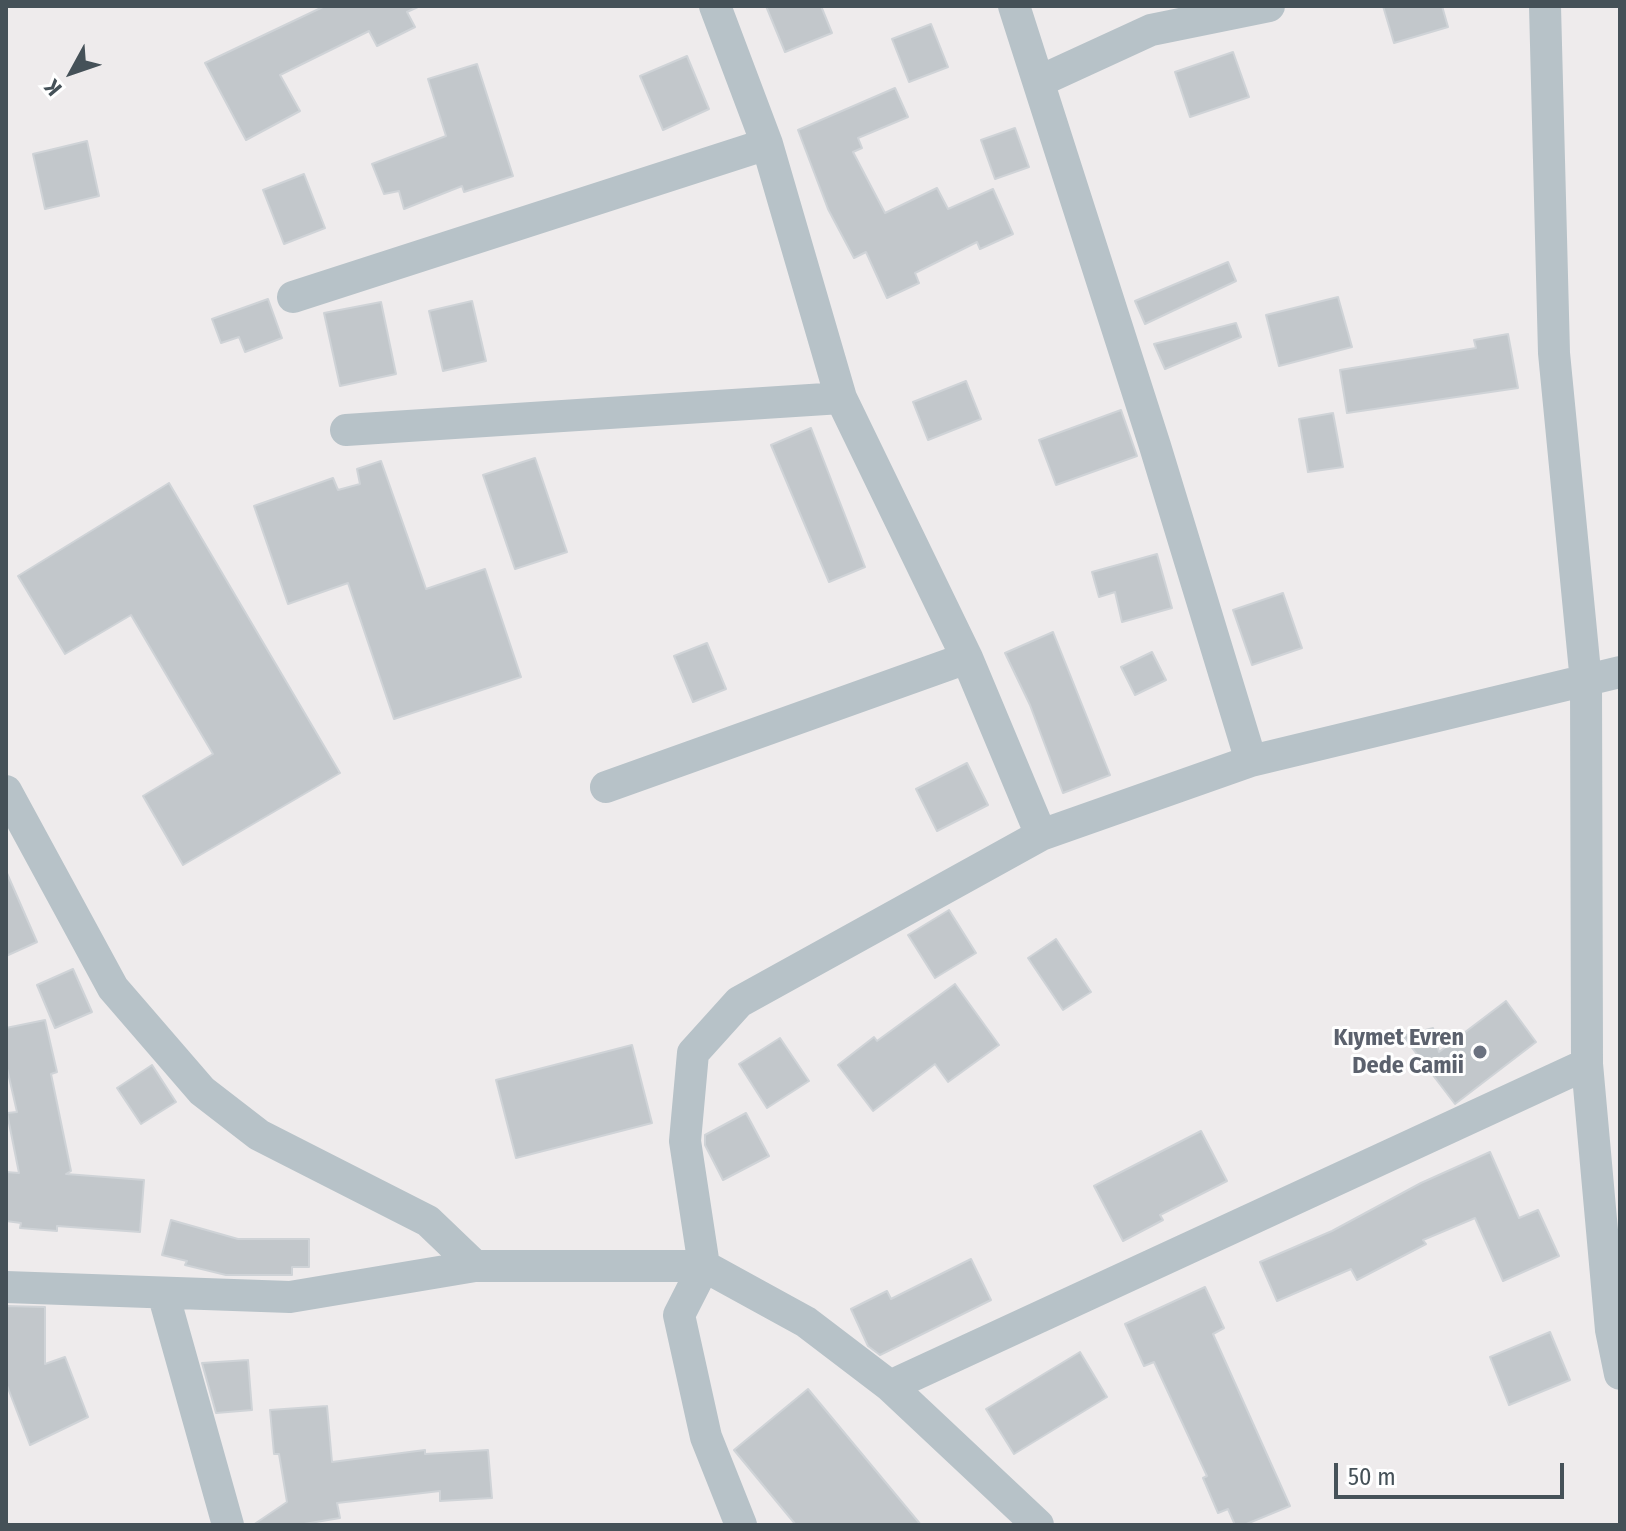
<!DOCTYPE html>
<html>
<head>
<meta charset="utf-8">
<style>
  body { margin:0 }
  #map { position:relative; width:1626px; height:1531px; overflow:hidden; background:#eeebec; font-family:"Fira Sans Condensed",sans-serif }
  canvas { display:block }
  .frame { position:absolute; inset:0; border:8px solid #455158; pointer-events:none }
  .north { position:absolute; left:32px; top:32px; width:80px; height:80px; -webkit-text-stroke:6px #fff; paint-order:stroke; rotate:230deg; font-size:22px; font-weight:700; line-height:32px; text-align:center; color:#455158 }
  .north::after { content:''; display:block; margin:auto; width:28px; height:36px; background:#455158; clip-path:polygon(50% 0,100% 100%,50% 72%,0 100%) }
  .scale { position:absolute; left:1334px; top:1463px; width:230px; height:36px; box-sizing:border-box; border:4px solid #455158; border-top:0; padding-left:10px; font-size:24px; line-height:28px; white-space:nowrap; color:#455158; -webkit-text-stroke:6px #fff; paint-order:stroke }
</style>
</head>
<body>
<div id="map">
<canvas width="1626" height="1531"></canvas>
<div class="frame"></div>
<div class="north">K</div>
<div class="scale">50 m</div>
</div>
<script>
const ctx = document.querySelector('canvas').getContext('2d');
ctx.lineJoin = 'round';
function fillPath(path, color) { ctx.fillStyle = color; ctx.fill(path, 'evenodd'); }
const shape = rows => new Path2D(rows.map(r => 'M' + r).join(''));
function stroke(path, color, width, dash) { ctx.strokeStyle = color; ctx.lineWidth = width; ctx.lineCap = dash ? 'butt' : 'round'; ctx.setLineDash(dash || []); ctx.stroke(path); }
function label(font, color, halo, rows, align = 'center') {
  ctx.font = font + ' "Fira Sans Condensed",sans-serif'; ctx.lineWidth = 6; ctx.setLineDash([]); ctx.textBaseline = 'middle'; ctx.strokeStyle = halo; ctx.fillStyle = color; for (const [text, x, y, turn = 0] of rows) {
    ctx.save(); ctx.translate(x, y); ctx.rotate((+turn || 0) * Math.PI / 180); ctx.textAlign = isNaN(turn) ? turn : align; if (halo) ctx.strokeText(text, 0, 0); ctx.fillText(text, 0, 0); ctx.restore();
  }
}
const building = shape([
  [325,6,420,6,407,12,415,27,377,46,369,31,280,75,300,111,246,140,205,63,325,6],
  [766,6,821,6,832,33,785,52,766,6],
  [1383,6,1442,6,1448,27,1394,43,1383,6],
  [931,24,948,67,909,82,892,39,931,24],
  [1233,52,1249,97,1190,117,1175,72,1233,52],
  [687,56,709,109,663,130,640,76,687,56],
  [477,64,513,176,464,192,462,186,404,209,399,191,384,194,372,164,446,136,428,79,477,64],
  [895,88,908,117,858,138,862,148,853,152,885,213,937,188,948,209,993,189,1013,234,980,249,977,242,915,273,919,283,887,298,866,252,854,258,828,209,798,130,895,88],
  [1015,128,1029,167,995,179,981,140,1015,128],
  [87,141,99,196,45,209,33,154,87,141],
  [304,174,325,228,284,244,263,190,304,174],
  [1228,262,1236,281,1145,324,1135,301,1228,262],
  [1338,297,1352,347,1279,366,1266,315,1338,297],
  [268,299,282,338,245,352,239,337,221,343,212,319,268,299],
  [472,301,486,361,443,371,429,311,472,301],
  [381,302,396,374,340,386,324,313,381,302],
  [1236,323,1241,337,1165,369,1154,344,1236,323],
  [1508,334,1518,388,1347,413,1340,370,1476,348,1474,340,1508,334],
  [966,381,981,419,928,440,913,402,966,381],
  [1121,410,1137,456,1056,485,1039,440,1121,410],
  [1333,413,1343,467,1308,472,1299,419,1333,413],
  [811,428,865,567,829,582,771,445,811,428],
  [535,458,567,552,515,569,483,475,535,458],
  [381,461,426,589,485,569,521,677,394,719,348,583,288,604,254,506,333,478,338,490,360,484,357,469,381,461],
  [169,483,340,773,183,865,143,796,213,754,131,615,65,654,18,576,169,483],
  [1157,554,1172,608,1122,622,1115,592,1099,597,1092,572,1157,554],
  [1283,593,1302,648,1252,665,1233,610,1283,593],
  [1053,632,1110,775,1063,793,1030,705,1005,653,1053,632],
  [707,643,726,689,693,702,674,656,707,643],
  [1152,652,1166,680,1135,695,1121,667,1152,652],
  [967,763,988,805,937,831,916,789,967,763],
  [6,871,37,942,6,956,6,871],
  [949,910,976,953,935,978,908,935,949,910],
  [1056,939,1091,992,1063,1010,1028,958,1056,939],
  [73,969,92,1012,55,1028,37,985,73,969],
  [955,984,999,1045,948,1082,935,1064,873,1111,838,1065,874,1037,877,1041,955,984],
  [1506,1001,1536,1042,1455,1104,1403,1036,1433,1028,1439,1052,1506,1001],
  [45,1020,57,1072,51,1074,71,1171,66,1174,144,1180,140,1232,57,1226,57,1231,20,1228,21,1223,6,1221,6,1172,19,1173,7,1113,17,1112,6,1064,6,1028,45,1020],
  [780,1038,809,1081,767,1108,739,1064,780,1038],
  [632,1045,652,1123,516,1158,496,1080,632,1045],
  [152,1065,176,1102,141,1124,117,1088,152,1065],
  [746,1113,769,1156,723,1180,705,1145,705,1135,746,1113],
  [1201,1131,1227,1181,1160,1215,1163,1220,1123,1241,1094,1186,1201,1131],
  [1490,1152,1519,1218,1538,1210,1559,1256,1503,1281,1475,1218,1423,1240,1426,1244,1357,1280,1351,1269,1277,1301,1260,1262,1332,1231,1421,1183,1490,1152],
  [171,1220,238,1239,309,1239,309,1267,292,1267,292,1275,226,1275,185,1265,187,1261,162,1255,171,1220],
  [971,1259,991,1300,880,1355,868,1346,851,1309,887,1291,891,1299,971,1259],
  [1205,1287,1224,1328,1213,1334,1290,1506,1244,1525,1235,1525,1228,1509,1218,1513,1203,1478,1207,1476,1154,1362,1144,1366,1125,1324,1205,1287],
  [6,1306,45,1307,45,1364,65,1357,88,1417,30,1445,6,1383,6,1306],
  [1550,1332,1570,1380,1509,1405,1490,1357,1550,1332],
  [1080,1352,1107,1397,1014,1454,986,1409,1080,1352],
  [248,1360,252,1410,216,1413,202,1363,248,1360],
  [808,1389,921,1525,796,1525,734,1450,808,1389],
  [327,1406,332,1462,425,1450,425,1454,488,1450,492,1498,440,1501,440,1491,337,1503,340,1518,298,1525,253,1525,287,1502,279,1454,274,1454,270,1410,327,1406]
]);
fillPath(building, '#c2c7cb');
stroke(building, '#cfd3d7', 2);
stroke(shape([
  [715,6,767,144,841,398,967,658,1041,835],
  [1014,6,1155,446,1251,761],
  [1545,6,1554,353,1586,682,1587,1064,1611,1330,1620,1374],
  [1040,81,1151,30,1269,6],
  [293,297,767,144],
  [346,430,841,398],
  [606,787,967,658],
  [6,791,113,988,202,1091,259,1135,428,1221,475,1266],
  [6,1287,290,1297,475,1266,704,1266,806,1322,890,1386,1038,1525],
  [163,1293,228,1525],
  [890,1386,1587,1064],
  [741,1525,706,1437,679,1315,704,1266,685,1141,693,1053,739,1002,1041,835,1251,761,1620,672]
]), '#b7c2c8', 32);
for (const [x, y, r, color] of [
  [1480,1052,8,"#6b7280"]
]) { const dot = new Path2D(); dot.arc(x, y, r, 0, 2 * Math.PI); ctx.fillStyle = color; ctx.fill(dot); stroke(dot, '#fff', 3); }
label('bold 24px', '#5b616d', '#fff', [
  ["Kıymet Evren",1464,1038],
  ["Dede Camii",1464,1066]
], 'right');
</script>
</body>
</html>
